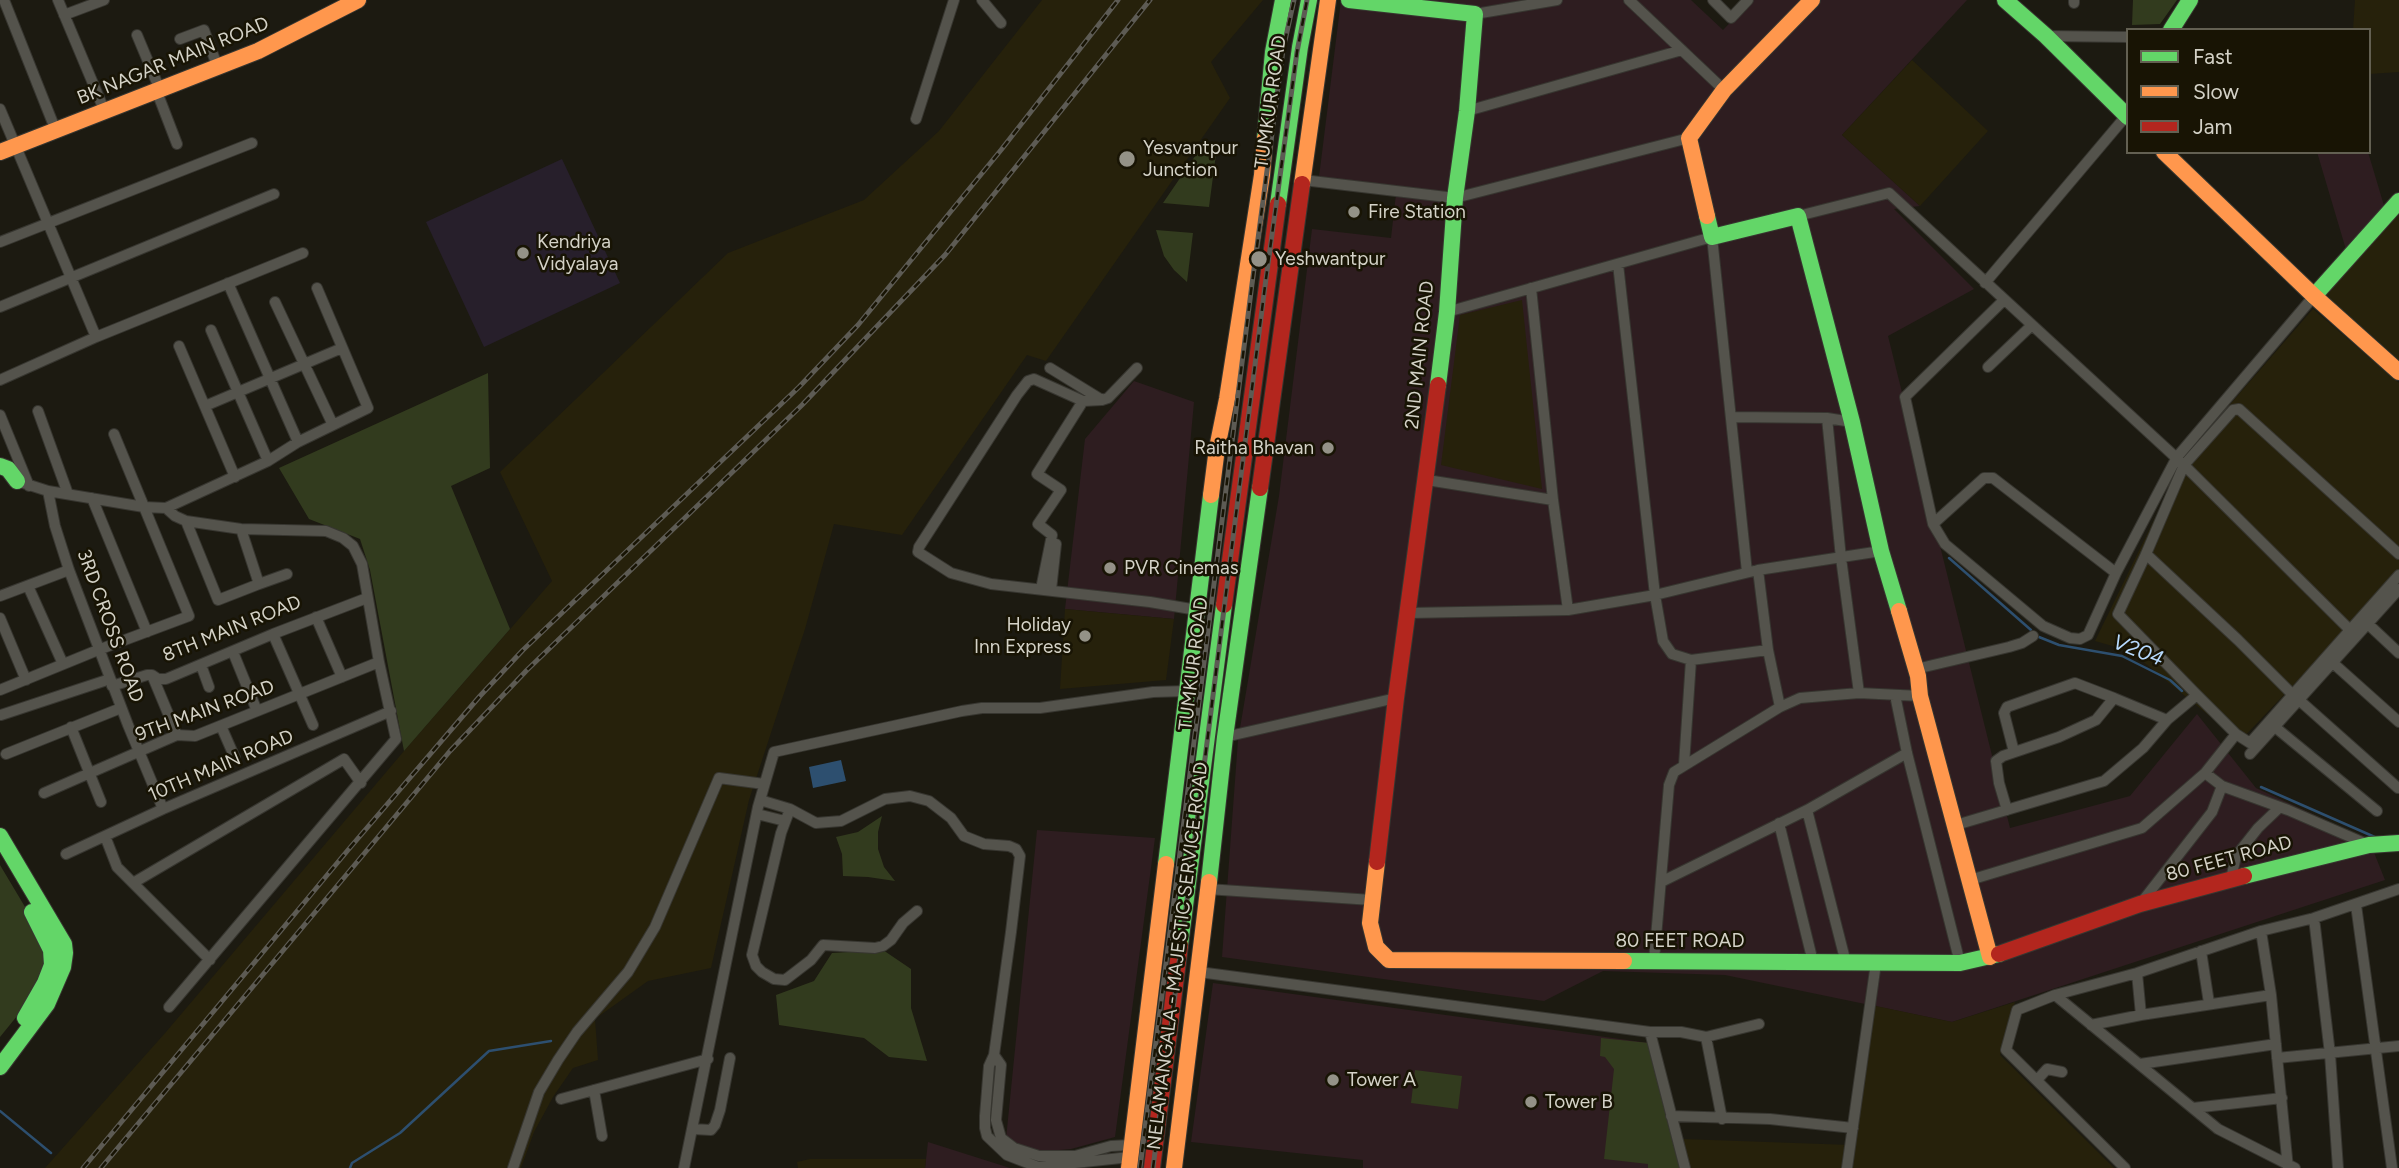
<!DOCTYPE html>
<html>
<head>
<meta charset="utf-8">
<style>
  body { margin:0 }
  #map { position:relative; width:2399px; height:1168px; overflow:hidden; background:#1c1a11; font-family:Figtree,sans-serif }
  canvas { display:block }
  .legend { position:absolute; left:2126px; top:28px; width:245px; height:126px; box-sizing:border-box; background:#181404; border:2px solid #636052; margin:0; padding:9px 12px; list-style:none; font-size:21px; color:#d4d2c7 }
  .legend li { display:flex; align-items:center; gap:14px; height:35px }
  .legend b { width:35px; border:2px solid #636052 }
</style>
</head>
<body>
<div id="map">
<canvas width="2399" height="1168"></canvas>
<ul class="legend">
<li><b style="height:9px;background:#63d668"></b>Fast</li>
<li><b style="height:9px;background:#ff974d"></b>Slow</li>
<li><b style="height:9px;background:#b3261e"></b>Jam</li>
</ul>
</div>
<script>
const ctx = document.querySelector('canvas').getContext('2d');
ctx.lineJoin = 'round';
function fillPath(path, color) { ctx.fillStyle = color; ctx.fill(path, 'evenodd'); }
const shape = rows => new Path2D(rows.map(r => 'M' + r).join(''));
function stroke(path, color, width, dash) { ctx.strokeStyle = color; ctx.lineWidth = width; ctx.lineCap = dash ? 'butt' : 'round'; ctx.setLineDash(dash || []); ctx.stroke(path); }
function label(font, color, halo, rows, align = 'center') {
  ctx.font = font + ' Figtree,sans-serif'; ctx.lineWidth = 5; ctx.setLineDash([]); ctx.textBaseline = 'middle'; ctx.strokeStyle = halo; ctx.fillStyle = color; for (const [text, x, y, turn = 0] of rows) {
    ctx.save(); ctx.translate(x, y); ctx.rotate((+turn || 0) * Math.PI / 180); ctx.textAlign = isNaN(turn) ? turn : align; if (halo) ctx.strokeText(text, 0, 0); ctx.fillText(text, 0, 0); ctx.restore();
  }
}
fillPath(shape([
  [1341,0,1691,0,1723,30,1752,0,1967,0,1842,135,1920,206,1894,209,1974,289,1888,336,2010,828,2130,796,2197,714,2256,788,2369,840,2385,880,1952,1022,1725,975,1603,971,1544,1001,1222,957,1238,740,1279,496,1312,229,1391,238,1396,194,1318,185],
  [2317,152,2368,152,2385,209,2347,253],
  [1134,381,1194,402,1174,619,1065,609,1085,439],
  [1037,830,1155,838,1115,1137,1071,1149,1037,1152,1006,1139],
  [1213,983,1649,1043,1682,1168,1363,1168,1363,1160,1191,1142],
  [928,1142,1010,1168,925,1168]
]), '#2e1d20');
fillPath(shape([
  [1042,0,1263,0,1211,62,1230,98,1046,361,1027,355,902,535,834,524,805,629,749,800,711,968,648,981,595,1019,598,1060,573,1068,553,1097,534,1132,521,1168,45,1168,166,1032,404,751,552,581,500,472,728,253,864,200,939,131],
  [2355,0,2399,0,2399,72,2369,74,2369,30,2353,30],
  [1912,60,1988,131,1920,206,1842,135],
  [2399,208,2399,366,2321,296],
  [1522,300,1542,489,1441,465,1460,315],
  [2313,309,2399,383,2399,574,2240,741,2130,651,2095,641,2185,456],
  [1065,609,1174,619,1166,680,1060,689],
  [2015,1002,2000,1055,2114,1168,1682,1168,1682,1139,1851,1145,1871,1005,1952,1022],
  [810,1159,926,1159,925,1168,798,1168,797,1162]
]), '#26210b');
fillPath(shape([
  [562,159,620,283,484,347,426,222]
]), '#271f2b');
fillPath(shape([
  [2133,0,2177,0,2160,24,2132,25],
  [1202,146,1216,154,1209,207,1163,203],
  [1156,230,1193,233,1187,282,1174,270,1164,256],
  [488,373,490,468,451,486,510,629,404,751,370,570,360,539,309,519,279,468],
  [882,816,878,832,878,849,884,867,895,881,868,877,843,876,842,854,836,837,858,832],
  [0,865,40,932,46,959,26,1005,0,1037],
  [883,950,911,969,911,1008,927,1061,889,1057,864,1038,779,1025,776,995,814,981,832,953],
  [1601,1038,1649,1043,1682,1168,1648,1168,1648,1164,1604,1159,1614,1069,1605,1057,1600,1056],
  [1415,1070,1462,1076,1458,1109,1411,1103]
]), '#323b1e');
fillPath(shape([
  [841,760,846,781,813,788,809,767]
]), '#2d4f6f');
stroke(shape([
  [1949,558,2031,630],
  [2039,637,2059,645,2122,656,2170,680,2182,691],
  [2261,787,2377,838],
  [0,1111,51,1153],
  [350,1168,352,1163,400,1133,489,1051,551,1041]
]), '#2d4f6f', 2.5);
const street = shape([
  [4,0,56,131],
  [58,0,105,112],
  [982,0,1001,23],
  [1629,0,1724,90],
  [1713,0,1731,18,1748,0],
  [2074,0,2074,3],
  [1475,14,1557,0],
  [64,15,104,0],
  [137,35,160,90],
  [2046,36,2128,37],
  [180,39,204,30,218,68],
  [157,92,177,144],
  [0,109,96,337],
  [1467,111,1682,50],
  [916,119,954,0],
  [1303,180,1455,198,1689,138],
  [1798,216,1889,193,2184,465,2233,410,2239,409,2399,554],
  [0,242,252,143],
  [1618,264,1655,595,1663,641,1672,654,1691,660,1768,650],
  [228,283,298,442],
  [1985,283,2126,116],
  [1531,288,1553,500,1568,610],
  [2004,300,1905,397,1933,524,1945,544,2043,626,2070,638,2080,639,2088,635,2116,573,2177,457,2314,296],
  [275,302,333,425],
  [0,307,274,194],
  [1447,312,1712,237,1747,572],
  [211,330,268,461],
  [179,346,235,477],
  [1988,367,2032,325],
  [1050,368,1102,400],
  [1137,368,1108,398,1102,400,1083,401,1034,379,1028,381,1017,395,919,547,918,552,951,573,991,584,1150,602,1197,610],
  [0,380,96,337,303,253],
  [205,406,342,348],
  [38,411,68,494],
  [0,415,29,486],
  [1732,417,1827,418,1852,422],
  [1827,418,1841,558,1859,693],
  [2184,465,2350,630,2250,743,2236,734,2197,695,2118,614,2146,554,2184,465],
  [1427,480,1553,500],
  [17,481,48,491,144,507,166,508],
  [48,491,55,526,69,570,128,725,163,809],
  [92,498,147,632],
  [166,508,175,516,186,521,241,529,326,531,343,538,353,546,362,564,379,662,396,739,169,1007],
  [166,508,268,461,298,442,368,408,317,288],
  [186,521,218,600,259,584,241,529],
  [1933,524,1984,478,1993,478,2116,573],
  [2146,554,2238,640,2293,695],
  [1758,570,1768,650,1780,707],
  [259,584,287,574],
  [28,586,63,664],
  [1041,589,1052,535,1038,524,1061,490,1037,474,1083,401],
  [1051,590,1056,544],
  [0,596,69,570],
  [1409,613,1568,610,1655,595,1758,570,1881,551],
  [316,617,342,677],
  [0,618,26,680],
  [2368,624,2399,653],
  [2350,630,2399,575],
  [273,634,313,725],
  [233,652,257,711],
  [2333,663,2399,722],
  [201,665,209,687],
  [1916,669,2009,647,2022,643,2033,636],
  [152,675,177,735],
  [112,686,147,675,152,675,158,679,166,679,273,634,367,598],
  [0,690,98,650,189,616,114,434],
  [1895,695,1907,753,1960,963],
  [2299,700,2398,788],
  [1,715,110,679],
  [221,726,235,758],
  [71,727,101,802],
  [2275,727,2377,811],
  [1225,737,1396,698],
  [2014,752,2004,713,2007,707,2075,683,2114,698],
  [6,754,121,708],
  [2250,754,2399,589],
  [1684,765,1691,660],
  [2222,786,2288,810,2369,845],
  [44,793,177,735,195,736,379,662],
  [760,800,790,809,816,823,841,821,885,799,910,796,929,801,951,818,964,836,984,844,1009,846,1016,849,1020,856,1011,932,994,1055,989,1066,985,1116,985,1128,987,1136,1007,1155,1038,1167,1130,1157],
  [790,809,781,833,752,955,756,966,762,972,774,979,785,980,811,960,823,945,875,948,883,946,891,940,903,923,917,911],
  [1807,810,1846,963],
  [2007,810,1999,783,1996,761,2003,756,2059,737,2096,720,2114,698,2167,720],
  [757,814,785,821],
  [1779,823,1813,962],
  [1956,825,2104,781,2143,748,2167,720,2197,695],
  [105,836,117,867,210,960],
  [66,854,163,809,391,711],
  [2231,879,2236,856,2258,828,2280,807],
  [1970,880,2142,828,2205,773,2236,734],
  [1661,882,1807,810,1907,753],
  [133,883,344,759,361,783],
  [1207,889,1372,900],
  [2141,903,2212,812,2222,786,2205,773],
  [2356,905,2392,1168],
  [2314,918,2330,1054,2338,1168],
  [2261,931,2271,995,2288,1168],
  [2201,951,2209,1003],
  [1654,961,1669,785,1674,772,1780,707,1800,698,1859,693,1920,696],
  [1199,972,1650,1032,1681,1032,1706,1037,1759,1024],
  [2137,973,2141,1015],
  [2055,995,2218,1129,2295,1168],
  [2091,1025,2141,1015,2271,995],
  [1650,1032,1685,1168],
  [1706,1037,1722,1119],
  [994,1055,1001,1065,996,1120,1001,1138,1014,1148,1039,1156,1075,1156,1111,1146,1131,1145],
  [2277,1058,2399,1046],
  [2140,1064,2276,1044],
  [2037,1080,2047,1069,2062,1072],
  [594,1090,602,1136],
  [561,1099,708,1059],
  [2193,1108,2282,1098],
  [1671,1116,1770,1119,1853,1128],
  [693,1129,711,1130,715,1125,720,1110,730,1058],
  [513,1168,539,1092,558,1060,577,1032,628,972,655,927,719,778,764,784],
  [684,1168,758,807,774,752,962,711,982,708,1040,708,1153,692,1187,691],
  [1847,1168,1876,963],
  [2125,1168,2006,1050,2017,1010,2055,995,2137,973,2261,931,2314,918,2399,889]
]);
const fast = shape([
  [1349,0,1475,14,1467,111,1455,198,1447,312,1438,385],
  [2005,0,2046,36,2128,117],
  [2171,30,2190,0],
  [1265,138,1273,52,1283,0],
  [1278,204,1300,47,1309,0],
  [1707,216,1712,237,1798,216,1852,422,1881,551,1899,611],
  [2314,296,2399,201],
  [0,466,8,469,17,481],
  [0,836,64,944,65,953,63,967,47,1004,0,1067],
  [1166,864,1211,495],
  [2244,876,2369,845,2399,843],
  [1209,882,1225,737,1260,488],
  [1180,945,1224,605],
  [1624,961,1960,963,1999,954],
  [25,1018,45,983,52,965,51,950,32,912]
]);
const slow = shape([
  [0,152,258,51,358,0],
  [2164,152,2314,296,2399,372],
  [1302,184,1328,0],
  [1707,216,1689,138,1724,90,1812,0],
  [1211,495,1217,448,1227,399,1262,175,1265,138],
  [1899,611,1918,676,1920,696,1990,957],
  [1377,862,1370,923,1376,947,1389,960,1624,961],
  [1129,1168,1166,864],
  [1174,1168,1209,882]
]);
const jam = shape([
  [1260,488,1302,184],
  [1224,605,1278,204],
  [1377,862,1396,698,1438,385],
  [1999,954,2140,904,2244,876],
  [1152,1168,1180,945]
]);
stroke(street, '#373630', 12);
stroke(fast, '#373630', 18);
stroke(slow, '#373630', 18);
stroke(jam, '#373630', 18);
stroke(street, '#54534c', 10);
stroke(fast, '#63d668', 16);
stroke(slow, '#ff974d', 16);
stroke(jam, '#b3261e', 16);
const rail = shape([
  [83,1168,348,850,480,696,523,650,799,387,858,325,1001,150,1118,0],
  [101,1168,450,751,527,670,802,405,945,255,1150,0],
  [1140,1168,1252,284,1283,50,1294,0],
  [1153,1168,1265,286,1297,52,1307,0]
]);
stroke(rail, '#5d5b54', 5);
stroke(rail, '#181404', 2.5, [8]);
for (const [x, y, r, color] of [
  [1127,159,9,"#949287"],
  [1354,212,7,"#949287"],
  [523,253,7,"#949287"],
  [1259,259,9,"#949287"],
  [1328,448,7,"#949287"],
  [1110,568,7,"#949287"],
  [1085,636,7,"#949287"],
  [1333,1080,7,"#949287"],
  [1531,1102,7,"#949287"]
]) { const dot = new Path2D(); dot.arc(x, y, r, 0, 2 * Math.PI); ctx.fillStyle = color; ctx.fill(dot); stroke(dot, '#181404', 2.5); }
label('19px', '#d4d2c7', '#181404', [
  ["BK NAGAR MAIN ROAD",173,61,-22],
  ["TUMKUR ROAD",1271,102,-82],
  ["2ND MAIN ROAD",1420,355,-84],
  ["3RD CROSS ROAD",110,626,70],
  ["8TH MAIN ROAD",232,629,-22],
  ["TUMKUR ROAD",1194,664,-83],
  ["9TH MAIN ROAD",205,711,-20],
  ["10TH MAIN ROAD",221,766,-23],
  ["80 FEET ROAD",2229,859,-15],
  ["80 FEET ROAD",1680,941],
  ["NELAMANGALA - MAJESTIC SERVICE ROAD",1178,956,-83]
]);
label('19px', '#d4d2c7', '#181404', [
  ["Yesvantpur",1143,148],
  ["Junction",1143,170],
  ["Fire Station",1368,212],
  ["Kendriya",537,242],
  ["Vidyalaya",537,264],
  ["Yeshwantpur",1275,259],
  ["Raitha Bhavan",1314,448,"right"],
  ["PVR Cinemas",1124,568],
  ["Holiday",1071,625,"right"],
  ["Inn Express",1071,647,"right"],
  ["Tower A",1347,1080],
  ["Tower B",1545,1102]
], 'left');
label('italic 21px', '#b7dafe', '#181404', [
  ["V204",2138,651,21]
]);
</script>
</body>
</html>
